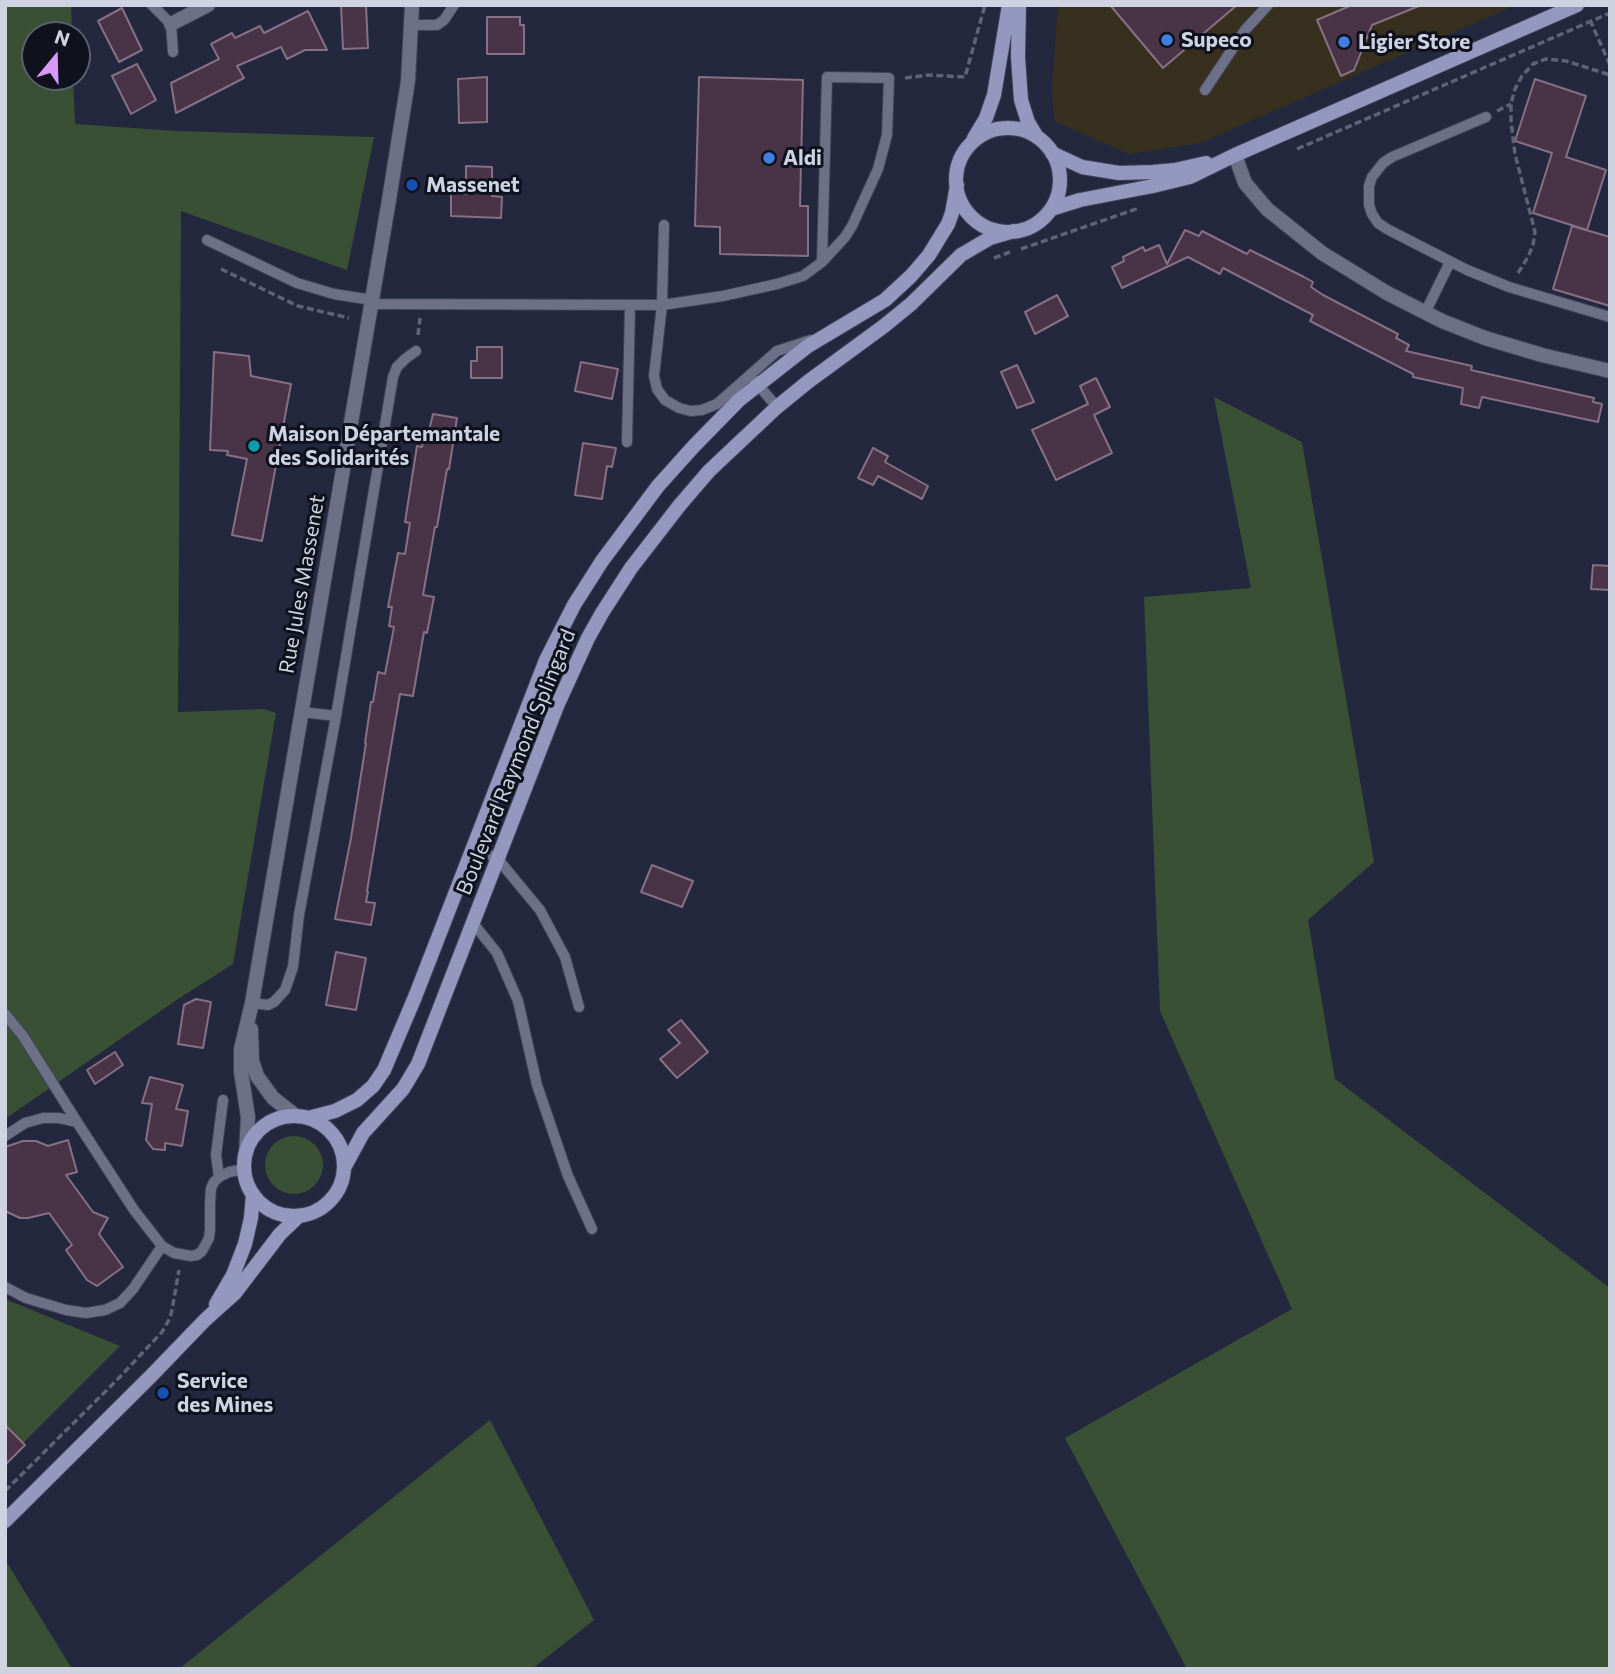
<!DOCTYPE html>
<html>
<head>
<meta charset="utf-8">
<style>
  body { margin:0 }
  #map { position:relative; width:1615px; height:1674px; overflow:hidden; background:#23283f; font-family:Commissioner,sans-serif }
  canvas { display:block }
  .frame { position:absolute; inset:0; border:7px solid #ced2e1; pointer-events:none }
  .north { position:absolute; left:21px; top:21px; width:70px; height:70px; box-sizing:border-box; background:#0f121c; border:2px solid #5b5f6b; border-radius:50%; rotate:19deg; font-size:19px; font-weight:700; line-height:28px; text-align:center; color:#ced2e1 }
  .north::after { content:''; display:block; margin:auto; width:24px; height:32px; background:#d69bfa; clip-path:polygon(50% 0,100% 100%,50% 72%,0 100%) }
</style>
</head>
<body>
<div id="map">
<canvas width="1615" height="1674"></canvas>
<div class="frame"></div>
<div class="north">N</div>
</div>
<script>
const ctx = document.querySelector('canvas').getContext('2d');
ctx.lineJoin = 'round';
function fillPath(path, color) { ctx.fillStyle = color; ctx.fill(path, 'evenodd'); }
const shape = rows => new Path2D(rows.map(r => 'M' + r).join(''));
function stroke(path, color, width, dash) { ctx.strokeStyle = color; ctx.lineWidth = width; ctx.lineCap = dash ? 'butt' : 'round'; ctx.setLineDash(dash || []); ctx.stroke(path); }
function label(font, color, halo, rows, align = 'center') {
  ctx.font = font + ' Commissioner,sans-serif'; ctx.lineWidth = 6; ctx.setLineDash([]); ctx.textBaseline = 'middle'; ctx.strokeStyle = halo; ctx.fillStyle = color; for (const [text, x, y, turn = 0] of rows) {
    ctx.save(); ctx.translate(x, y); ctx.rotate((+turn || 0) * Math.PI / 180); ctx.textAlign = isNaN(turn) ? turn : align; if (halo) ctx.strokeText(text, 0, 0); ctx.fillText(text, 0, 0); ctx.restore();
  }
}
fillPath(shape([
  [1058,5,1516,5,1200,143,1129,154,1054,121,1052,88]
]), '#38301f');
fillPath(shape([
  [5,5,71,5,72,35,35,35,35,77,73,77,75,124,176,131,374,137,347,270,181,211,178,712,264,709,276,713,233,964,178,999,5,1119],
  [1214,397,1302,442,1374,862,1308,920,1335,1079,1610,1288,1610,1669,1187,1669,1065,1438,1292,1309,1160,1011,1144,597,1251,588],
  '265 1165a29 29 0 1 1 58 0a29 29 0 1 1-58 0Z',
  [5,1299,120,1346,5,1461],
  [490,1420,594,1620,532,1669,179,1669],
  [6,1561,72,1669,5,1669]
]), '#3a5035');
const building = shape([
  [341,5,366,5,368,48,343,49,341,5],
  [1110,5,1237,5,1163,68,1110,5],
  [1352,5,1419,6,1372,25,1354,70,1341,76,1317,20,1352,5],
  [122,8,142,50,119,62,98,21,122,8],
  [308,11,327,50,305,50,287,59,281,47,237,66,244,78,176,113,171,83,219,59,211,44,232,33,235,38,260,26,264,33,308,11],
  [487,17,520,17,520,25,524,25,524,54,487,54,487,17],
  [137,64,156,100,131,114,112,76,137,64],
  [487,77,487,122,459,123,458,79,487,77],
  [699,77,803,80,800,206,808,206,808,256,720,254,720,227,695,226,699,77],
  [1535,79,1586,96,1566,157,1606,170,1587,230,1533,213,1552,153,1515,141,1535,79],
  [466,166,492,167,492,196,502,197,501,218,451,216,451,194,466,194,466,166],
  [1572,226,1610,237,1610,306,1553,289,1572,226],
  [1185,230,1199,236,1202,231,1247,254,1250,250,1304,277,1313,282,1311,287,1323,295,1398,334,1396,338,1409,345,1406,351,1472,366,1471,370,1594,398,1593,402,1602,404,1598,422,1482,397,1479,408,1461,404,1463,388,1413,377,1413,374,1310,321,1313,315,1223,268,1220,274,1188,257,1122,288,1112,267,1124,261,1123,257,1143,247,1145,251,1159,245,1167,264,1185,230],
  [1057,295,1068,316,1035,334,1025,312,1057,295],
  [477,347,502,347,502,378,471,378,471,361,477,361,477,347],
  [214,352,249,356,251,376,291,384,262,541,232,535,247,459,227,455,228,451,210,450,214,352],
  [581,362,618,369,612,399,575,391,581,362],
  [1017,365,1034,402,1017,408,1001,372,1017,365],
  [1096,378,1110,407,1094,415,1112,453,1056,480,1032,430,1088,404,1080,386,1096,378],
  [433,414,457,418,449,469,447,469,437,527,435,527,423,595,434,597,427,633,424,632,413,696,400,694,386,776,367,891,368,892,366,902,375,903,371,925,335,919,351,838,366,743,365,743,371,702,373,702,378,672,385,674,394,627,389,626,392,607,388,607,398,553,405,554,410,523,405,522,417,446,422,447,424,435,428,435,433,414],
  [583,443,616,448,612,467,607,466,602,499,575,495,583,443],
  [873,448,888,456,885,462,928,486,922,499,878,476,873,485,858,478,873,448],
  [1593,565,1610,566,1610,590,1591,589,1593,565],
  [652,865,693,881,682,907,641,892,652,865],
  [336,952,366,958,356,1010,326,1005,336,952],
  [196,999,211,1002,203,1048,178,1044,184,1005,196,999],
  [681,1020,708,1052,677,1078,660,1059,680,1043,668,1030,681,1020],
  [115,1052,123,1065,95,1084,87,1070,115,1052],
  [150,1077,183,1085,176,1109,188,1111,182,1146,165,1143,165,1150,153,1149,146,1140,152,1104,142,1103,150,1077],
  [68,1140,77,1172,66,1175,93,1212,108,1218,99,1234,123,1267,97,1286,87,1280,66,1250,72,1245,49,1213,28,1218,20,1218,5,1211,5,1147,23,1141,36,1141,48,1146,68,1140],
  [5,1425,25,1445,5,1465,5,1425]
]);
fillPath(building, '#493447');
stroke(building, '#876f84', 2);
const service = shape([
  [152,5,171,24,173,52],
  [412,25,437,25,444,20,454,5],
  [1205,90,1245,30,1268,5],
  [1486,117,1392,157,1383,163,1372,177,1369,186,1369,205,1372,214,1378,223,1387,229,1467,270,1509,287,1610,317],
  [664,225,662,305,654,376,657,389,665,400,679,408,691,411,702,410,717,404,777,351,811,340],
  [207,240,297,283,334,294,372,300],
  [371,304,662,305,723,296,777,284,803,276,822,262,845,237,852,226,878,169,887,135,889,78,827,77,822,262],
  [1425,313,1450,262],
  [754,380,777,407],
  [627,442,630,306],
  [302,712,336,716],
  [472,847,497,858,540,910,565,957,579,1007],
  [473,923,497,953,518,1001,537,1085,568,1176,592,1229],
  [252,1003,268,1005,274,1002,285,990,293,967,299,915,336,716,393,377,397,367,405,359,416,351],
  [5,1014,23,1036,77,1122,134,1210,162,1246,174,1253,191,1256,197,1255,202,1251,209,1238,210,1229,210,1204,211,1188,214,1182,219,1177,229,1172,244,1169],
  [5,1136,25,1123,43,1118,59,1118,77,1122],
  [219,1177,216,1155,223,1100],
  [5,1287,26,1298,66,1310,86,1313,105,1310,120,1303,133,1289,162,1246]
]);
const minor = shape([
  [171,24,208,5],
  [1235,155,1245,183,1267,209,1322,253,1387,293,1442,321,1485,338,1542,355,1610,371]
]);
const tertiary = shape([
  [251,1029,252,1061,257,1076,273,1098,296,1116],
  [246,1153,248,1117,241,1072,241,1049,252,1003,389,200,408,81,412,5]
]);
const secondary = shape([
  [1019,5,1018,57,1021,100,1028,122,1037,137],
  '956 180a52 52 0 1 1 104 0a52 52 0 1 1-104 0Z',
  [974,138,986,118,994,95,1009,5],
  [1052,153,1082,167,1119,173,1153,172,1175,170,1206,163],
  [1051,209,1080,200,1153,186,1190,177,1235,155,1577,5],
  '244 1166a50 50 0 1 1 100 0a50 50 0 1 1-100 0Z',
  [308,1118,335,1111,357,1100,373,1086,384,1070,415,997,546,660,574,605,602,561,658,486,694,446,739,400,808,346,885,300,911,276,929,255,948,224,952,213,957,185],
  [344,1168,363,1133,403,1089,418,1064,557,706,588,638,602,613,631,568,679,506,709,471,777,407,809,381,884,326,911,304,961,255,990,238,1014,231],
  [216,1304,233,1275,245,1244,251,1218,253,1194],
  [5,1521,151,1376,206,1319,235,1293,280,1234,299,1216]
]);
stroke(service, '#3e4359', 12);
stroke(minor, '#3e4359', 16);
stroke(tertiary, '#3e4359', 16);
stroke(secondary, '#3e4359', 16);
stroke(shape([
  [1590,20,1610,65],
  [905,78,928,75,965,77,985,5],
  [1497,111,1511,104],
  [1297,149,1610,13],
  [1021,249,1139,208],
  [994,258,1010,252],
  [221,269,298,306,349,318],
  [1518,273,1528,257,1533,245,1535,232,1515,154,1511,121,1511,104,1515,89,1522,76,1533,64,1546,59,1566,61,1610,75],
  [418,335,420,318],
  [5,1491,118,1379,162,1332,170,1318,172,1310,179,1270]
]), '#5e6377', 3.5, [7, 3.5]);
stroke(service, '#6e7088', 10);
stroke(minor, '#6e7088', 14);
stroke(tertiary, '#6e7088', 14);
stroke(secondary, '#9497be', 14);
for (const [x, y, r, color] of [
  [1167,40,7,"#3f7fe0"],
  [1344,42,7,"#3f7fe0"],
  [769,158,7,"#3f7fe0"],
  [412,185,7,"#1a4fb4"],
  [254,446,7,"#0f9aa8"],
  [163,1393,7,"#1a4fb4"]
]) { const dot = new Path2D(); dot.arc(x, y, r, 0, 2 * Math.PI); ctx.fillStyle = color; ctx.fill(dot); stroke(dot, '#0f121c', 2.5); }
label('bold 21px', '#ced2e1', '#0f121c', [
  ["Supeco",1181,40],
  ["Ligier Store",1358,42],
  ["Aldi",783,158],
  ["Massenet",426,185],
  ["Maison Départemantale",268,434],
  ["des Solidarités",268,458],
  ["Service",177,1381],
  ["des Mines",177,1405]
], 'left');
label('21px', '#ced2e1', '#0f121c', [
  ["Rue Jules Massenet",302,584,-80],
  ["Boulevard Raymond Splingard",516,762,-68]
]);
</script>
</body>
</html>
